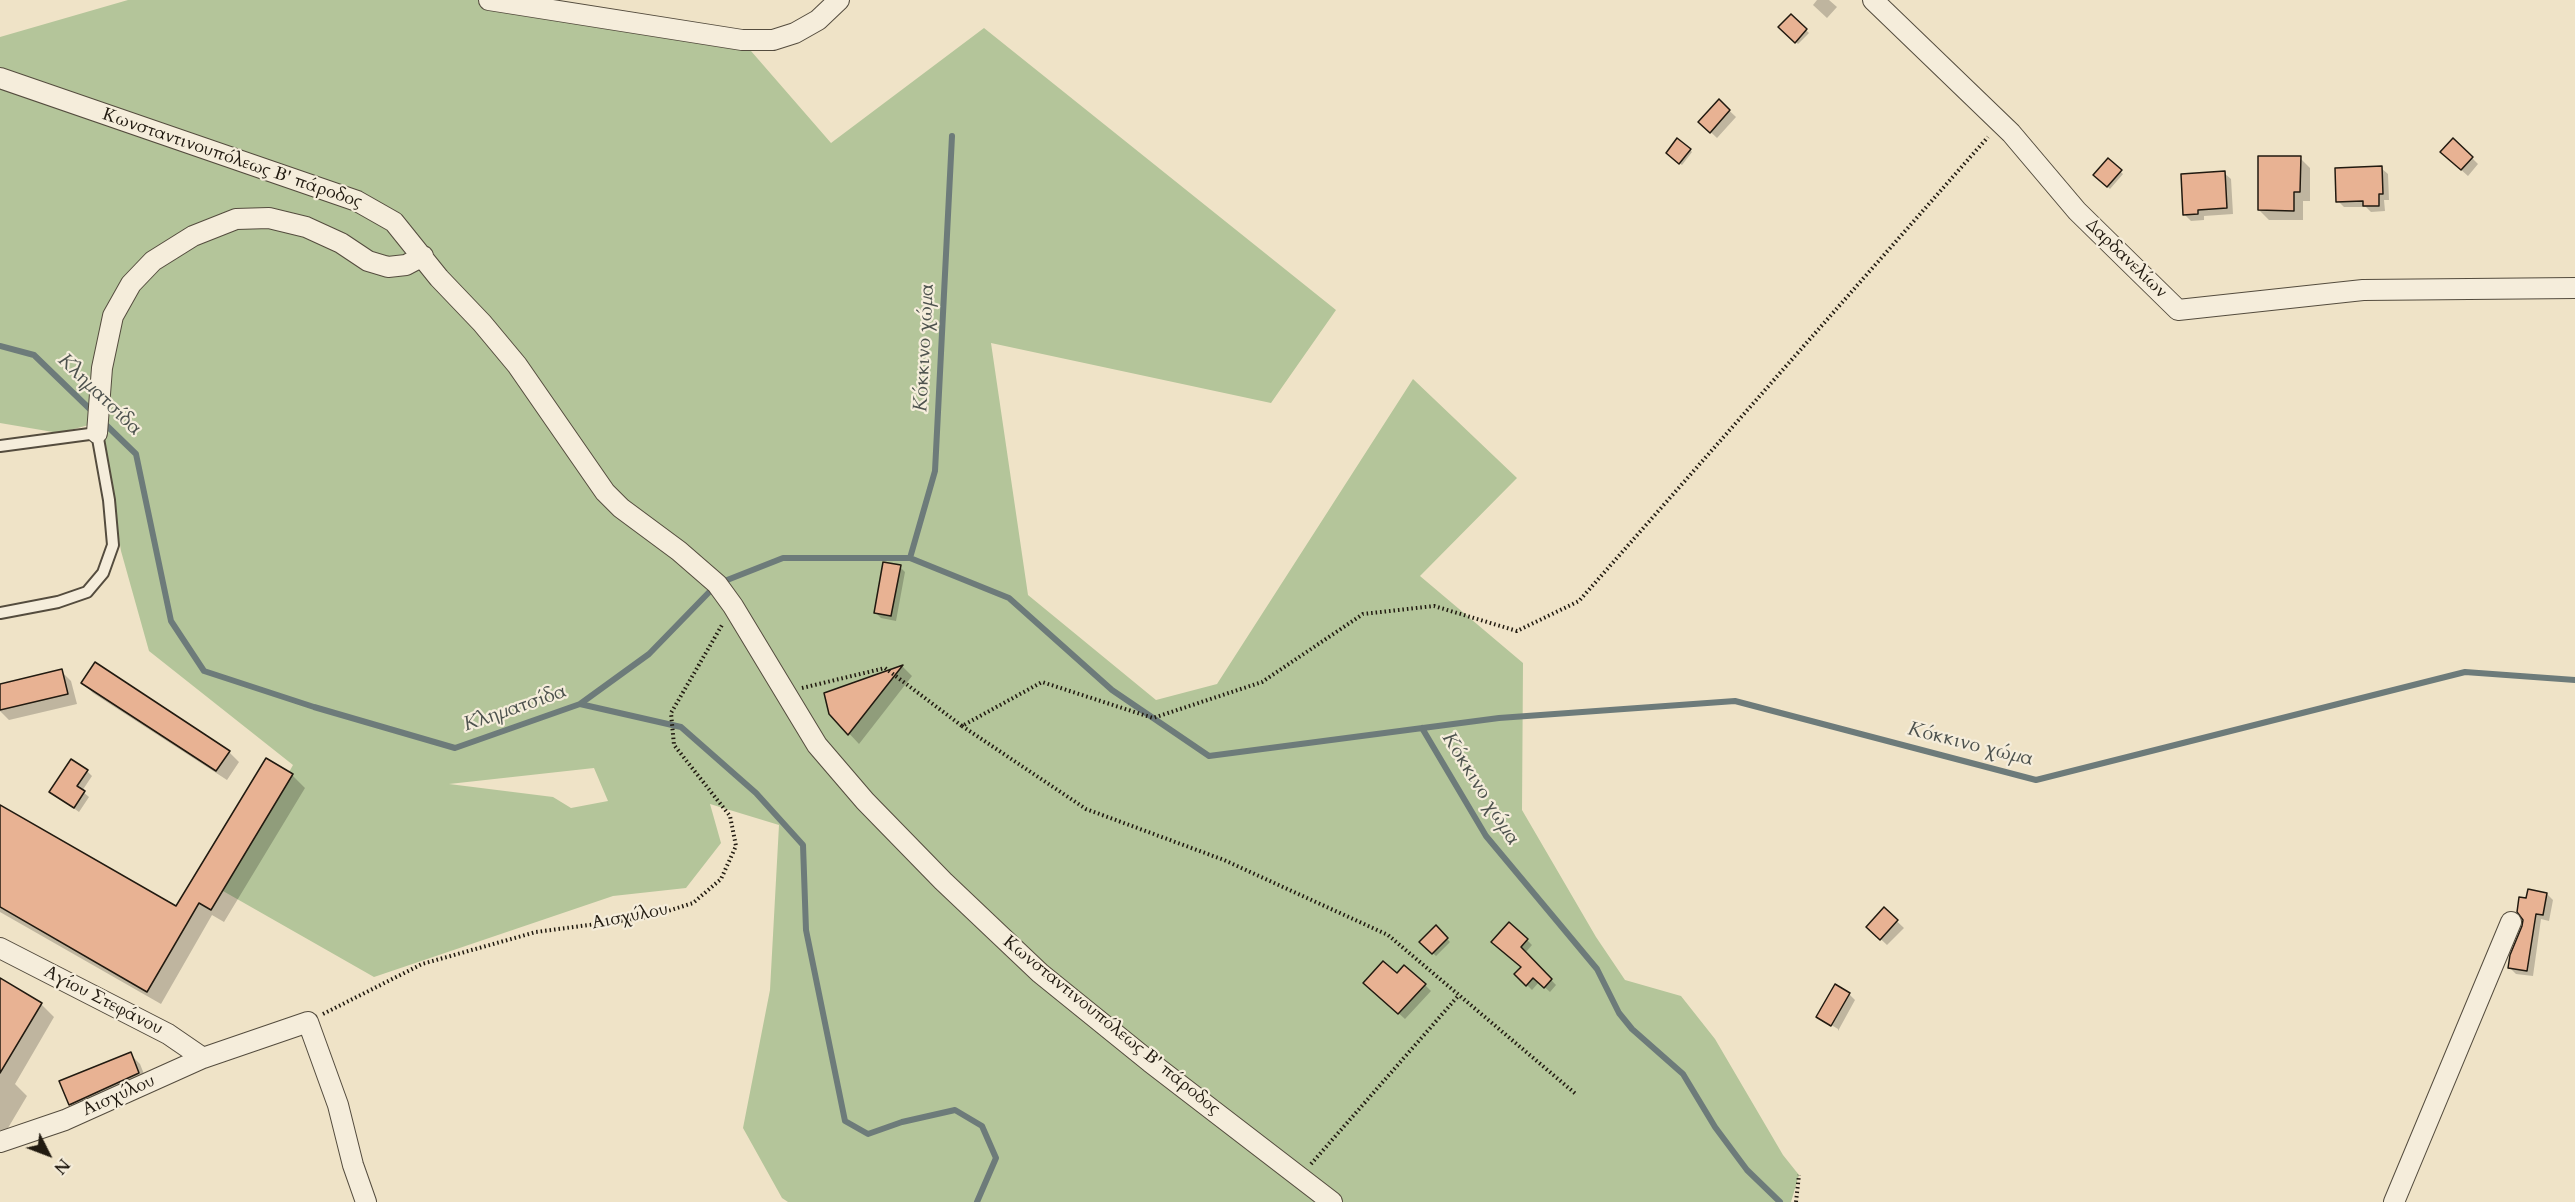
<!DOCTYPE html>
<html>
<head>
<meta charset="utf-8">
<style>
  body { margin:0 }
  #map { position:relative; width:2575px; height:1202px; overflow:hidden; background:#efe3c7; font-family:Cardo,serif }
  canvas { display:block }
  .north { position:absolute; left:18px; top:1124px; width:60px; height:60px; -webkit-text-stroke:4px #f5eddb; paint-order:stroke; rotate:132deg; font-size:16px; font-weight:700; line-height:24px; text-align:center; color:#211a10 }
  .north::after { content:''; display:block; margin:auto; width:21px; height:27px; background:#211a10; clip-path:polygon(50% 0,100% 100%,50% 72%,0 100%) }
</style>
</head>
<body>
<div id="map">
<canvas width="2575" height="1202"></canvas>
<div class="north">N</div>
</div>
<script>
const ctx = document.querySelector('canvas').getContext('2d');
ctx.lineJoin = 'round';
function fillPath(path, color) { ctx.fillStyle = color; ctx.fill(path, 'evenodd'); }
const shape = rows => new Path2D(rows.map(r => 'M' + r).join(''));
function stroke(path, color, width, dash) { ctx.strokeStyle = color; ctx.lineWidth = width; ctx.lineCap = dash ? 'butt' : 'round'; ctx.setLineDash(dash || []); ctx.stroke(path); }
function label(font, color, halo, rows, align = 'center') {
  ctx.font = font + ' Cardo,serif'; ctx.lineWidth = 4.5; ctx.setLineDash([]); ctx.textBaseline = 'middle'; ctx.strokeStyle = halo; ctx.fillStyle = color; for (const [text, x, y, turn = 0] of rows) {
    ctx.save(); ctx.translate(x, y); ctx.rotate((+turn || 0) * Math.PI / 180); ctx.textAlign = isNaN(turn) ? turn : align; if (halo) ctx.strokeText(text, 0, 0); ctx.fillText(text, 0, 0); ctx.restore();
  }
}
fillPath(shape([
  [128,0,490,0,751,51,831,143,984,28,1336,310,1271,403,991,343,1028,595,1156,700,1217,684,1413,379,1517,478,1420,576,1523,663,1522,810,1596,937,1625,980,1681,996,1715,1039,1783,1155,1799,1175,1791,1202,788,1202,782,1198,743,1128,770,990,779,825,710,804,721,843,686,888,613,896,374,977,223,891,293,765,149,651,121,551,100,422,59,433,0,423,0,37],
  [594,768,608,801,571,808,553,797,449,784]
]), '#b4c59a');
fillPath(shape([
  [1817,0,1829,0,1837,7,1827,18,1813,5],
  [1791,16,1809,33,1798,44,1780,27],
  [1719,101,1736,117,1717,138,1700,122],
  [1690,150,1692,152,1682,165,1670,156],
  [2300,158,2310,168,2310,201,2303,201,2303,220,2269,220,2259,210],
  [2472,158,2478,164,2468,176,2449,159],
  [2108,160,2123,174,2110,189,2095,175],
  [2381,168,2388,174,2389,200,2384,200,2385,211,2371,212,2366,207,2344,207,2338,201],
  [2224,173,2231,179,2233,214,2204,216,2204,220,2191,221,2185,215],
  [900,567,905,572,896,621,881,618,876,613],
  [903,667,912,676,859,744,830,713,826,694],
  [61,671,71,681,77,704,9,720,0,711,0,686],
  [83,683,229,752,239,762,227,780,93,693],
  [267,760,292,775,305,788,224,922,212,915,161,1004,0,912,0,807,176,908],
  [87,771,92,776,82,791,89,797,79,812,51,792],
  [2547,894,2553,900,2549,921,2541,919,2533,976,2516,974,2510,968,2524,926,2527,899],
  [1884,909,1904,928,1887,945,1868,927],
  [1436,927,1450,942,1436,956,1421,942],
  [1527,940,1532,945,1525,953,1556,985,1550,992,1539,982,1532,990,1516,974,1522,968,1498,946],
  [1397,976,1425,985,1431,991,1405,1019,1371,988],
  [0,980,41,1004,54,1017,15,1084,27,1096,5,1133,0,1130],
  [1849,994,1855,1000,1838,1031,1838,1029,1823,1020,1823,1022,1818,1017],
  [130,1054,140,1064,148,1084,80,1114,70,1104]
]), '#0003');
stroke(shape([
  [0,346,34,355,95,414],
  [102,421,136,454,171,621,204,671,314,707,455,748,580,704,681,727,756,793,803,845,806,930,845,1121,868,1134,902,1122,955,1110,982,1126,996,1158,977,1202],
  [910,558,935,471,952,136],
  [580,704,649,654,717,584,783,558,910,558,1009,598,1112,690,1209,756,1499,718,1735,701,2036,780,2465,672,2575,680],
  [1422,728,1486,836,1597,969,1619,1013,1632,1029,1683,1074,1715,1127,1747,1170,1780,1202]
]), '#6d7b7a', 6);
const building = shape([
  [1791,14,1807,29,1795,43,1778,27,1791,14],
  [1719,99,1730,110,1710,133,1698,122,1719,99],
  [1677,138,1691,149,1679,164,1666,153,1677,138],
  [2453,138,2473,157,2461,170,2440,152,2453,138],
  [2258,156,2301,156,2300,192,2294,192,2294,211,2258,210,2258,156],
  [2108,158,2122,170,2107,187,2093,175,2108,158],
  [2382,166,2383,194,2379,194,2379,206,2363,206,2363,201,2336,202,2335,168,2382,166],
  [2225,171,2227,208,2198,210,2198,214,2183,215,2181,174,2225,171],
  [883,562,901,565,891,616,874,613,883,562],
  [95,662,230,751,216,771,81,683,95,662],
  [903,665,848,735,829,714,824,693,903,665],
  [62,669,68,694,0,710,0,684,62,669],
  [266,758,293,774,211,910,199,903,147,992,0,907,0,805,176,906,266,758],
  [71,759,88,770,77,786,85,791,74,808,49,792,71,759],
  [2528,889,2547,893,2543,915,2536,914,2527,971,2508,968,2510,955,2522,926,2523,920,2517,912,2519,897,2526,898,2528,889],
  [1884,907,1898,920,1880,940,1866,927,1884,907],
  [1509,922,1528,939,1521,947,1552,979,1544,988,1533,978,1526,986,1514,974,1521,967,1491,942,1509,922],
  [1436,925,1448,938,1432,954,1419,942,1436,925],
  [1383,961,1397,973,1404,965,1426,984,1398,1014,1363,983,1383,961],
  [0,978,42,1003,0,1073,0,978],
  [1835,984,1850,993,1831,1026,1816,1017,1835,984],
  [131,1052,139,1073,69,1105,59,1081,131,1052]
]);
fillPath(building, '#e8b293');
stroke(building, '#211a10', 1.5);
const lane = shape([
  [0,446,97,433,109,500,113,545,103,573,87,592,58,602,0,613]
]);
const street = shape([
  [489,0,742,40,773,40,795,33,818,20,839,0],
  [1873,0,2011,133,2077,211,2178,310,2363,290,2575,288],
  [0,78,357,201,394,222,439,278,482,323,517,365,605,492,621,508,679,551,717,584,733,606,817,745,865,801,943,881,1040,973,1150,1062,1332,1202],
  [97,433,102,368,113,316,131,284,153,261,193,236,236,219,269,218,306,227,341,243,368,261,388,267,406,265,423,256],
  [0,948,168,1034,203,1058],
  [0,1142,65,1120,203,1058,308,1022,338,1105,353,1165,366,1202],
  [2394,1202,2511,922]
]);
stroke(lane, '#544c3e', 14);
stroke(street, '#544c3e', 22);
stroke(shape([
  [802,688,885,668,962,726,1042,682,1153,718,1262,682,1363,614,1434,606,1517,631,1579,601,1988,137],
  [962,726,1086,809,1224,860,1388,935,1577,1095],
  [323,1014,422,964,536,932,649,917,693,903,721,879,736,846,730,816,674,745,671,713,722,625],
  [1311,1164,1459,995],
  [1796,1202,1799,1175]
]), '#211a10', 4, [1.5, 3]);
stroke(lane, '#f5eddb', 10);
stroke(street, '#f5eddb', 20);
label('18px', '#211a10', '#f5eddb', [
  ["Κωνσταντινουπόλεως Β' πάροδος",232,159,19],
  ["Δαρδανελίων",2126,259,44],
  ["Αισχύλου",630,917,-11],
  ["Αγίου Στεφάνου",103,1001,27],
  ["Κωνσταντινουπόλεως Β' πάροδος",1111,1026,39],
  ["Αισχύλου",119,1096,-24]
]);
label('italic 20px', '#4d524e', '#f5eddb', [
  ["Κόκκινο χώμα",925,348,-87],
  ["Κληματσίδα",99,395,44],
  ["Κληματσίδα",515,709,-19],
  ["Κόκκινο χώμα",1970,745,14],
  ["Κόκκινο χώμα",1480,789,58]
]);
</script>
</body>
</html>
